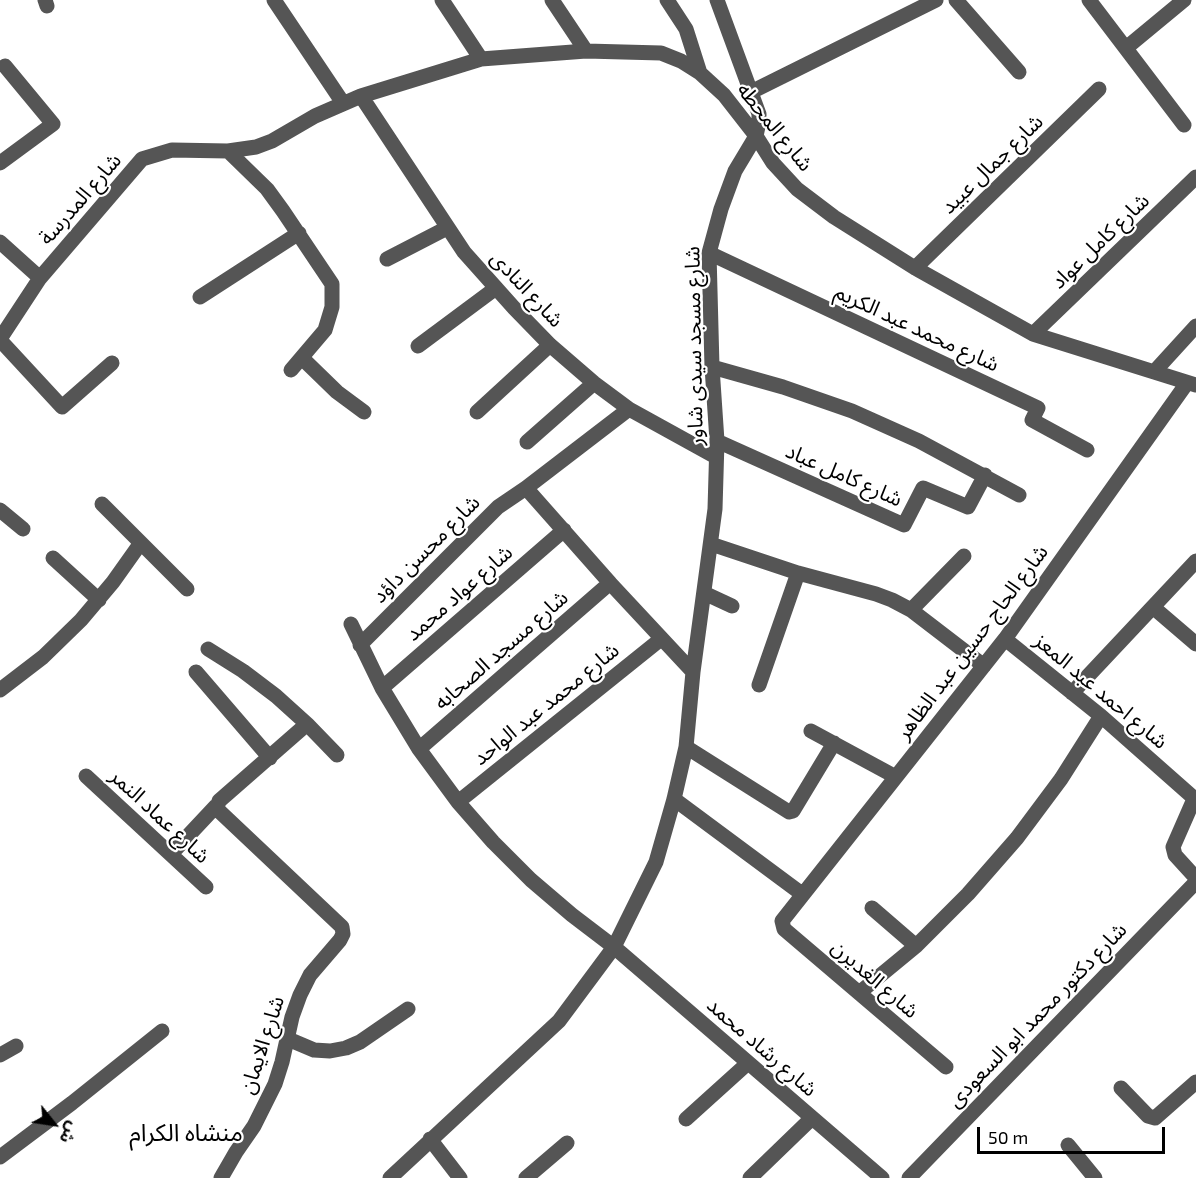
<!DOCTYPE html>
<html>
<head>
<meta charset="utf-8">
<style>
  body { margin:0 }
  #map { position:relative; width:1196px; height:1178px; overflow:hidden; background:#fff; font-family:"Exo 2","Noto Sans Arabic",sans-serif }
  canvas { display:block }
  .north { position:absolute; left:24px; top:1094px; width:60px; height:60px; -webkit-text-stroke:4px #fff; paint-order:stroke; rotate:120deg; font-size:16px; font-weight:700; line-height:24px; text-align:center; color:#000 }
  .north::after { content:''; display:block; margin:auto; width:21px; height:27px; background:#000; clip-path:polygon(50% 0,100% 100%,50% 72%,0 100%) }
  .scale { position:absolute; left:977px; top:1127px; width:188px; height:27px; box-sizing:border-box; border:3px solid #000; border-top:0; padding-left:8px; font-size:18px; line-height:21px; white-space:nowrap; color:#000; -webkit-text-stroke:4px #fff; paint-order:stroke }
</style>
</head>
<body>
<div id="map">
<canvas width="1196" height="1178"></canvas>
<div class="north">ش</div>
<div class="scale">50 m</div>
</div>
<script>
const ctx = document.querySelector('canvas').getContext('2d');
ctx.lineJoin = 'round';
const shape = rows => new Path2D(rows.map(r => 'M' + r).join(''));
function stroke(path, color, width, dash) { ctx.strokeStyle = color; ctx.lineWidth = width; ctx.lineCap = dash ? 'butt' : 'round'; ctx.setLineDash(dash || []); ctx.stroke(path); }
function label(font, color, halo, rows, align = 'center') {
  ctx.font = font + ' "Exo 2","Noto Sans Arabic",sans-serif'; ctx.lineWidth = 4.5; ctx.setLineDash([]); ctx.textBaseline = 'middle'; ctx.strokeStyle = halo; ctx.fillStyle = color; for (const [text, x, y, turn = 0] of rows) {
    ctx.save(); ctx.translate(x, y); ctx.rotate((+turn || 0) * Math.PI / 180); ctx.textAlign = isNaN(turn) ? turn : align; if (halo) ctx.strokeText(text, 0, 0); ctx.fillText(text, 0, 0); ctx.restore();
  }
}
stroke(shape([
  [45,0,47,6],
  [274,0,343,103],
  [442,0,481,59],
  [552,0,586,51],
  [667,0,686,29,700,73],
  [956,0,1019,72],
  [1089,0,1184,125],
  [1126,48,1184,0],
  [751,92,936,0],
  [361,96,464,252,514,308,550,345,594,383,629,409,716,457],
  [228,151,267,189,283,211,332,284,332,307,325,330,291,370],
  [0,163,53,124,5,66],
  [0,242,40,278],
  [709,253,1038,408,1032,420,1087,450],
  [387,259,447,228],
  [915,268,1099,89],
  [200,297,299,233],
  [1033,334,1196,177],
  [0,339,40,278,142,159,172,150,228,151,256,147,272,141,315,116,361,96,481,59,586,51,661,53,681,61,700,73,724,95,756,136,773,163,797,189,834,217,915,268,1033,334,1196,385],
  [0,340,62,407,112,363],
  [418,346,496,288],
  [302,358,337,392,364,412],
  [712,367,783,387,852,411,919,441,1019,495],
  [1154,372,1196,326],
  [477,412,550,345],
  [717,441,904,525,923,488,968,507,985,475],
  [527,442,594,383],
  [526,488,610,583,693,672],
  [102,504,187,589],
  [0,510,23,529],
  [711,544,798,573,876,594,892,600,911,610,984,666],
  [53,558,99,600],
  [704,593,732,606],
  [1154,608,1196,644],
  [911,610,964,556],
  [351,624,382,688,419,749,458,802,493,842,531,880,572,915,614,947,882,1178],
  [1005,639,1101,716,1196,800],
  [360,645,498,507,526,488,629,409],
  [208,649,243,671,276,696,307,724,337,755],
  [196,672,270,758],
  [759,685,798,573],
  [382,688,564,530],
  [0,690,43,657,81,620,113,582,140,544],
  [1072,693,1196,561],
  [811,731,896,777],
  [686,747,789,812,793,811,834,743],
  [419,749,610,583],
  [86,776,206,887],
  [674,799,802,894],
  [1194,799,1173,847,1175,855,1196,878],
  [458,802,661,639],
  [171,854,216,806],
  [872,908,916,946],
  [859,993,916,946,968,894,1017,838,1061,779,1101,716],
  [288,1039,314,1050,330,1051,346,1048,360,1042,408,1009],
  [0,1055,16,1046],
  [946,1067,784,929,782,921,1005,639,1187,383],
  [1121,1088,1148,1116,1155,1118,1196,1082],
  [686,1119,748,1063],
  [430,1139,460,1178],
  [1068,1145,1095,1178],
  [0,1157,72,1103,162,1031],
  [221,1178,236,1152,254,1126,275,1084,282,1062,292,1017,300,995,310,975,340,940,343,934,342,927,217,809,219,801,307,724],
  [390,1178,559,1021,614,947,656,862,674,799,686,747,693,672,715,509,717,441,712,367,709,253,721,209,735,171,756,136,759,122,759,114,717,0],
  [526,1178,567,1143],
  [750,1178,812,1118],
  [909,1178,1196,882]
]), '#555', 15);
label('21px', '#000', '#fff', [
  ["شارع المحطه",775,127,51],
  ["شارع جمال عبيد",992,164,-44],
  ["شارع المدرسة",80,199,-49],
  ["شارع كامل عواد",1100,241,-44],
  ["شارع النادى",527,289,47],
  ["شارع محمد عبد الكريم",917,328,25],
  ["شارع مسجد سيدى شاور",694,346,-91],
  ["شارع كامل عباد",844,475,24],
  ["شارع محسن داؤد",426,549,-45],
  ["شارع عواد محمد",459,593,-41],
  ["شارع الحاج حسين عبد الظاهر",972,642,-53],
  ["شارع مسجد الصحابه",501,650,-41],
  ["شارع احمد عبد المعز",1101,691,40],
  ["شارع محمد عبد الواحد",546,704,-39],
  ["شارع عماد النمر",160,816,43],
  ["شارع الغديرن",875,979,41],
  ["شارع دكتور محمد ابو السعودى",1037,1015,-46],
  ["شارع الايمان",262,1045,-72],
  ["شارع رشاد محمد",762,1047,41]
]);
label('24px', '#000', '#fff', [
  ["منشاه الكرام",186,1133]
]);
</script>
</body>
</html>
